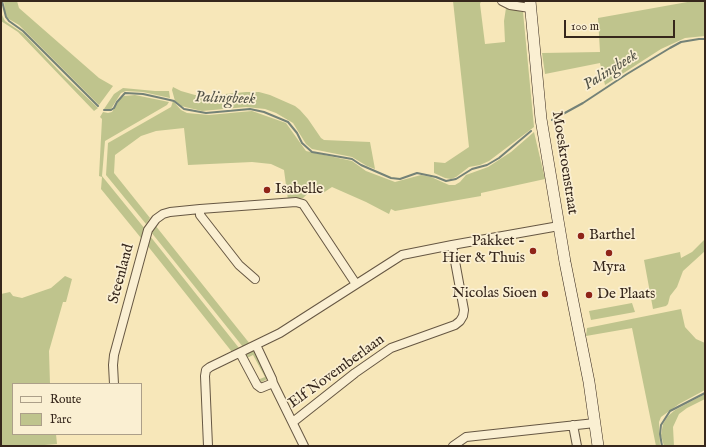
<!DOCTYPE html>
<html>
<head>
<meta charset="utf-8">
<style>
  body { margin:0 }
  #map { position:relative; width:706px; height:447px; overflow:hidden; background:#f7e7b9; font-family:"IM FELL English",serif }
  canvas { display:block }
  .frame { position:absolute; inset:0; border:2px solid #36271c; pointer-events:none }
  .legend { position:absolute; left:12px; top:383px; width:130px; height:52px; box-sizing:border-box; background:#faefd2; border:1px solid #ac9f89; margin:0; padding:5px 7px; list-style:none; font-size:12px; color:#36271c }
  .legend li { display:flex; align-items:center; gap:8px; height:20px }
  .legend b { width:20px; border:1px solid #ac9f89 }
  .scale { position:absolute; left:564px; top:20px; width:111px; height:18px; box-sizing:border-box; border:2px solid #36271c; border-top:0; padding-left:5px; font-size:12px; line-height:14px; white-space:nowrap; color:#36271c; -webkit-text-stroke:3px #faefd2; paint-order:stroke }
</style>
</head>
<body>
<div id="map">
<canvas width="706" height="447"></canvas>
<div class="frame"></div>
<ul class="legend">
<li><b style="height:5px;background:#faefd2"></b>Route</li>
<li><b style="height:11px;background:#bfc48d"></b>Parc</li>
</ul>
<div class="scale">100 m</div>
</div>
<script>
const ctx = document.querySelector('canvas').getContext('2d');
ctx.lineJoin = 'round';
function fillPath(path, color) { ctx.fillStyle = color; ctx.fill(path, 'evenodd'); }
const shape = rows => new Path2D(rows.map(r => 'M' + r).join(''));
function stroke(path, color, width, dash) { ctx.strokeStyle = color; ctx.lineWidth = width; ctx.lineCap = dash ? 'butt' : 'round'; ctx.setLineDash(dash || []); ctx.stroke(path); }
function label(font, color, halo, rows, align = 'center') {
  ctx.font = font + ' "IM FELL English",serif'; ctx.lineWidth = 3.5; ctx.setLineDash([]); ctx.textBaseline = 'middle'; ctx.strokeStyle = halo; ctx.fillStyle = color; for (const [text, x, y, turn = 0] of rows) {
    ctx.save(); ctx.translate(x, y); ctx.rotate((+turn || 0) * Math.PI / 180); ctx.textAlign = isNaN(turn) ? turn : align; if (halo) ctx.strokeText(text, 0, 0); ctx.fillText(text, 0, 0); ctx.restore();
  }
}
fillPath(shape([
  [4,1,17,1,19,8,99,78,113,86,99,105,19,25,7,18,5,12],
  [453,1,481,1,480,4,485,44,505,42,504,21,506,8,523,12,534,127,489,161,480,165,469,167,456,177,451,179,445,178,434,173,434,162,445,163,469,147],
  [693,1,705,1,705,36,685,38,661,49,605,85,600,63,545,74,542,53,600,52,598,18],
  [1,7,1,13,5,21,24,34,63,75,98,108,94,111,18,32,1,21],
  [173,87,181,91,195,95,205,96,246,92,259,92,270,95,295,106,300,110,308,119,321,138,324,140,370,142,375,169,367,166,352,157,312,149,306,144,293,123,276,113,265,109,246,107,202,111,181,106,175,101,172,90],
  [123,88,155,91,169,91,170,98,143,92,126,91,121,93,111,109,109,110,104,109,114,94],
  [135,95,169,102,167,105,105,141,102,176,145,229,141,238,101,189,102,177,99,176,102,119,100,117,103,112,108,113,112,112,120,99,124,96],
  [173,101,181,110,187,113,209,115,252,111,286,123,306,151,352,161,366,171,395,182,421,175,431,177,449,185,455,185,460,182,466,175,488,167,511,152,534,132,545,179,481,193,481,196,395,211,391,209,389,214,366,202,332,187,320,195,315,187,303,198,288,200,284,170,271,164,252,162,188,165,184,128,156,131,141,136,115,155,114,173,150,218,146,224,106,175,108,143,171,107],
  [155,225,250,344,243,347,151,232],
  [150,236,239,348,232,352,147,245],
  [705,239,705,251,683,271,677,287,670,296,668,304,666,306,653,309,644,260,680,252,681,258,692,252],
  [65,276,72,279,66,302,63,302,49,351,50,384,13,384,13,434,56,434,57,444,32,446,1,446,1,294,10,292,13,296,22,298,51,288],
  [632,303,635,312,591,320,589,311],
  [681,309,685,327,696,339,705,343,705,390,679,404,661,417,659,422,660,446,656,446,632,328,586,336,587,328],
  [252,351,254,351,267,376,267,379,262,382,257,380,265,377,253,355,247,358,246,356,248,353],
  [705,394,705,399,687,408,679,414,673,427,674,446,664,446,661,435,663,424,668,416,675,410]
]), '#bfc48d');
stroke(shape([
  [2,1,6,17,9,21,23,31,98,106],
  [104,110,111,110,114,108,117,102,125,93,143,94,170,100,174,101,184,109,206,113,250,109,264,112,288,122,297,133,302,143,312,152,352,159,361,165,391,178,400,179,417,173,436,177,446,181,456,179,472,169,487,165,499,158,531,131],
  [552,120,583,103,627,74,670,48,681,42,699,39,705,39],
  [662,446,660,434,661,425,670,411,705,393]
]), '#748277', 2);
const minor = shape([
  [502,1,510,5,530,8],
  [200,209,200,215,239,265,255,279],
  [256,345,272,379,273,383,304,446],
  [240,353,257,385,261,388,273,383],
  [114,384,113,365,114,355,148,230,156,219,163,214,170,212,200,209,296,202,303,204,356,284],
  [293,422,355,373,391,348,455,325,460,321,463,316,464,310,452,245,559,226],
  [573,425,577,446],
  [208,446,205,376,206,370,210,367,280,333,402,255,452,245],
  [453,446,466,437,595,423]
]);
const secondary = shape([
  [530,1,541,119,565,262,589,382,598,446]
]);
stroke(minor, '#665743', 10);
stroke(secondary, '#36271c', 12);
stroke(minor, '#faefd2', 8);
stroke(secondary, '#faefd2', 11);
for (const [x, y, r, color] of [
  [267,190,4,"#8f2418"],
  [581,236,4,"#8f2418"],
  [533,251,4,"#8f2418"],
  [609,253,4,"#8f2418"],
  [545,294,4,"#8f2418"],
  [589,295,4,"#8f2418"]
]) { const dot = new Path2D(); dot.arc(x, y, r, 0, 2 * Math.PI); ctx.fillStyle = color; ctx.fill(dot); stroke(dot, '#faefd2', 1.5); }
label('15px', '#36271c', '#faefd2', [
  ["Moeskroenstraat",564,163,81],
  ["Steenland",122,274,-75],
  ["Elf Novemberlaan",337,372,-36]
]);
label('15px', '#36271c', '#faefd2', [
  ["Isabelle",275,190],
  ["Barthel",589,236],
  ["Pakket -",525,242,"right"],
  ["Hier & Thuis",525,259,"right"],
  ["Myra",609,268,"center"],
  ["Nicolas Sioen",537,294,"right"],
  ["De Plaats",597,295]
], 'left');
label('italic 16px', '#555549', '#faefd2', [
  ["Palingbeek",611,71,-32],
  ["Palingbeek",225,99,2]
]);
</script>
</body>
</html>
